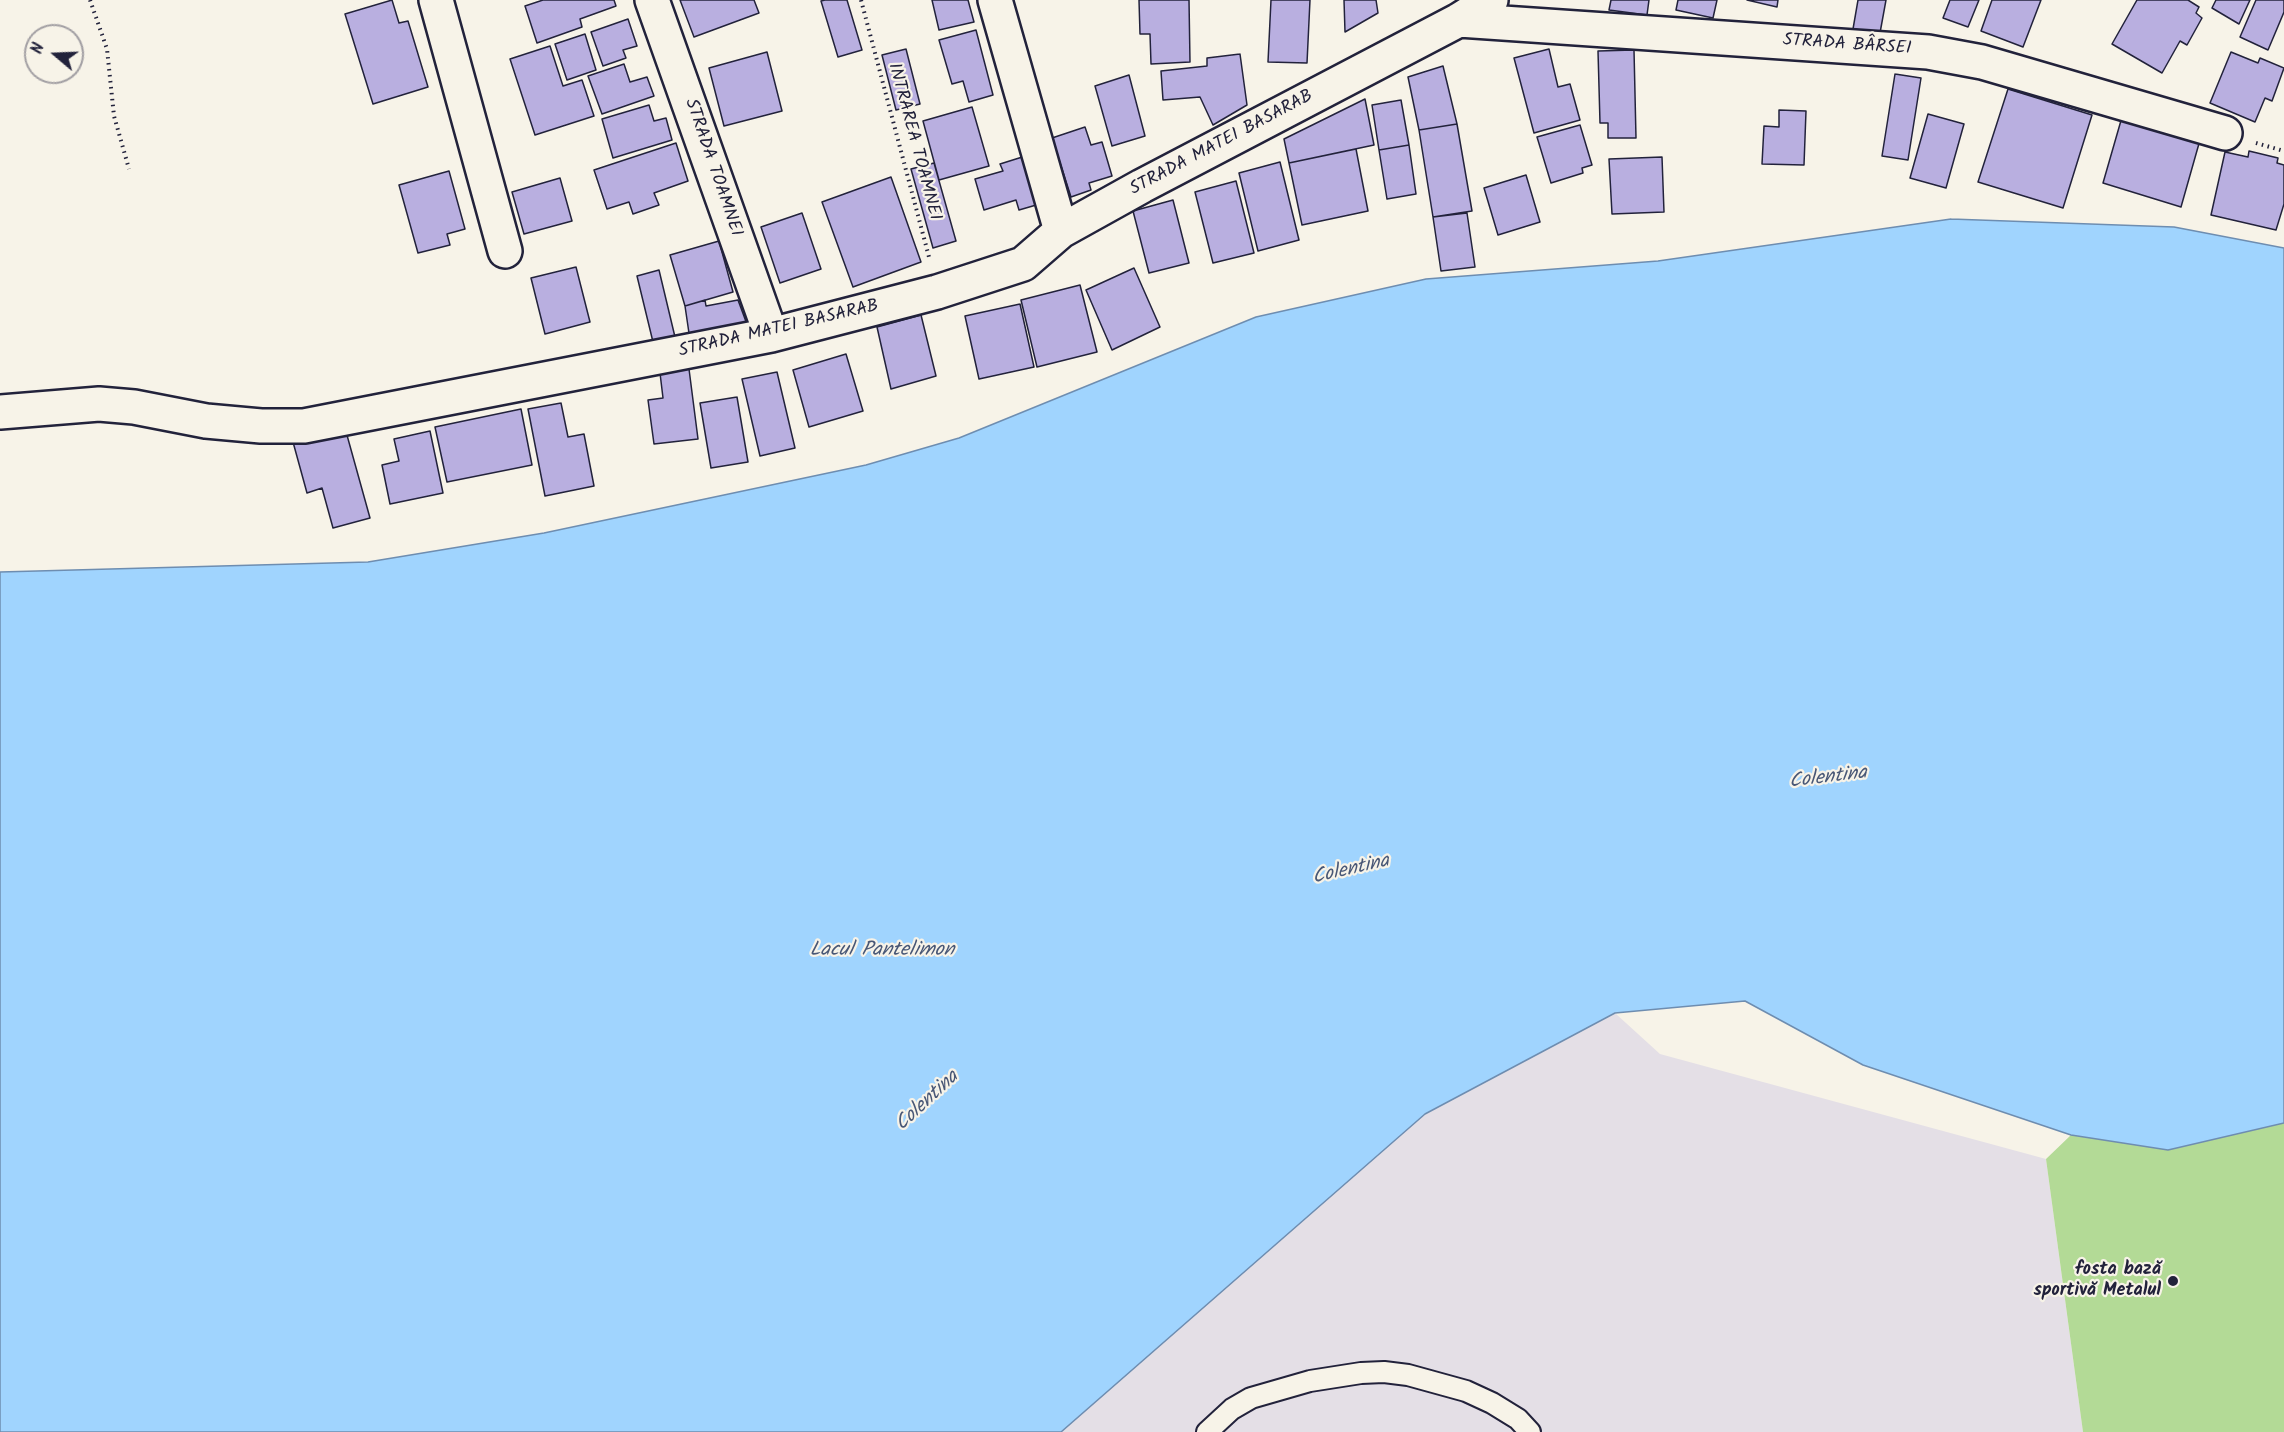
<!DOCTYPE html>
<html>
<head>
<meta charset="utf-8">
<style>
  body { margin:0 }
  #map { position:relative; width:2284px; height:1432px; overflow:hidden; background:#f7f3e8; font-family:Kalam,sans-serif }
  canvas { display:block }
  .north { position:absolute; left:24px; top:24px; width:60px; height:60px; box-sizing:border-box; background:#f7f3e8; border:2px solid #a29fa3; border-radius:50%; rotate:289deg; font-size:16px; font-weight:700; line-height:24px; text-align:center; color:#22223b }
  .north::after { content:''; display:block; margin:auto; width:21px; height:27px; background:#22223b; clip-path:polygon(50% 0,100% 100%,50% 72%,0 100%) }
</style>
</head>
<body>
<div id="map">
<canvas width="2284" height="1432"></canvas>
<div class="north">N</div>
</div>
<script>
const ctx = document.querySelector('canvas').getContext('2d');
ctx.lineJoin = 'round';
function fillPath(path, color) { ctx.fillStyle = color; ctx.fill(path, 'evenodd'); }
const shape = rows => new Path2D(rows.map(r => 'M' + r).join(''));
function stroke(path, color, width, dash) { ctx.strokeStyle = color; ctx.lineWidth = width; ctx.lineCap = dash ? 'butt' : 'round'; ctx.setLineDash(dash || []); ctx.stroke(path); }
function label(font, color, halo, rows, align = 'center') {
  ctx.font = font + ' Kalam,sans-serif'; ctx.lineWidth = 4.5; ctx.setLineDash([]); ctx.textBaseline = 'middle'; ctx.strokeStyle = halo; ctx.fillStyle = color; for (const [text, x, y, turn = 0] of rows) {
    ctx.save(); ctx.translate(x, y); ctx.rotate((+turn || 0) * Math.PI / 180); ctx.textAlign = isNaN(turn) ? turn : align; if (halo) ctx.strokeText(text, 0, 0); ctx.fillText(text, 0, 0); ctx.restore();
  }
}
fillPath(shape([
  [1615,1013,1660,1054,2046,1159,2083,1432,1061,1432,1425,1114]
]), '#e4dfe6');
fillPath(shape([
  [2284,1123,2284,1432,2083,1432,2046,1159,2071,1135,2168,1150]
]), '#b3da96');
const water = shape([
  [1951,219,2174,227,2284,248,2284,1123,2168,1150,2071,1135,1863,1065,1745,1001,1615,1013,1425,1114,1061,1432,0,1432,0,572,368,562,544,533,866,465,959,438,1256,317,1426,279,1658,261,1951,219]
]);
fillPath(water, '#a0d4fe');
stroke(water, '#6e8db0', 1.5);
const building = shape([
  [392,0,399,23,408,21,428,87,373,104,345,14,392,0],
  [543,0,614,0,616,6,580,19,582,27,537,43,525,6,543,0],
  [680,0,754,0,759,13,694,37,680,0],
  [825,0,847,0,862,50,838,57,821,1,825,0],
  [932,0,968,0,974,22,939,30,932,0],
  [1139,0,1189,0,1190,62,1151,64,1150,34,1140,34,1139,0],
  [1271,0,1310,0,1307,63,1268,62,1271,0],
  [1344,0,1376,0,1378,13,1345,32,1344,0],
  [1611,0,1649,0,1647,15,1609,10,1611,0],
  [1678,0,1717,0,1713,18,1676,10,1678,0],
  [1747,0,1778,0,1777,7,1747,0],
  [1858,0,1886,0,1880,33,1853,29,1858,0],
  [1950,0,1979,0,1968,27,1943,18,1950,0],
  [1992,0,2041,0,2023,47,1981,31,1992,0],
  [2137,0,2188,0,2199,7,2196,13,2202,18,2187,45,2180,41,2162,73,2112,44,2137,0],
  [2216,0,2250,0,2239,24,2212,8,2216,0],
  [2256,0,2284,0,2284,12,2268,50,2240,37,2256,0],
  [628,19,637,46,623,50,626,58,603,66,591,32,628,19],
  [976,30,993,95,969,102,963,81,952,84,939,40,976,30],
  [585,34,596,70,567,80,555,44,585,34],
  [550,46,563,86,582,80,594,116,535,135,510,59,550,46],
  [906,49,920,104,896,110,882,55,906,49],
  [1549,49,1558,87,1570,84,1580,120,1534,133,1514,58,1549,49],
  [1634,50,1636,138,1608,138,1608,123,1600,123,1598,51,1634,50],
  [767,52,782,111,724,126,709,68,767,52],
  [2231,52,2258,63,2260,58,2284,68,2272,101,2265,98,2255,122,2210,103,2231,52],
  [1240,54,1247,105,1213,125,1200,97,1163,100,1161,71,1207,66,1207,58,1240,54],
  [624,64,630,82,647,77,654,96,602,114,588,76,624,64],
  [1443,66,1457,124,1419,130,1408,77,1443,66],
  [1895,74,1921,78,1908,160,1882,156,1895,74],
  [1129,75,1145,136,1112,146,1095,86,1129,75],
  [2008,89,2092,115,2063,208,1978,182,2008,89],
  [1365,99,1374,145,1289,163,1284,139,1365,99],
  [1401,100,1409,145,1379,150,1372,105,1401,100],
  [649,105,654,121,666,118,672,140,613,158,602,119,649,105],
  [972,107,989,166,939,180,923,121,972,107],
  [1779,110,1806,111,1804,165,1762,164,1764,126,1779,127,1779,110],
  [1928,114,1964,124,1946,188,1910,178,1928,114],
  [2122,117,2200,140,2181,207,2103,183,2122,117],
  [1457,124,1472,211,1433,217,1419,130,1457,124],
  [1580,125,1592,165,1582,168,1583,173,1551,183,1537,137,1580,125],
  [1085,127,1091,145,1102,142,1112,176,1089,183,1091,190,1071,197,1052,138,1085,127],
  [676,143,688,181,654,193,659,205,633,214,629,202,607,209,594,170,676,143],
  [1409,145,1416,194,1387,199,1379,150,1409,145],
  [1356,149,1368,211,1302,225,1289,163,1356,149],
  [2249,151,2278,158,2277,163,2284,165,2284,204,2276,230,2211,215,2225,152,2248,157,2249,151],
  [1035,153,1050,201,1019,210,1016,200,984,210,975,179,1003,171,1000,164,1035,153],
  [1662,157,1664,212,1612,214,1609,159,1662,157],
  [1280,162,1299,240,1258,251,1239,173,1280,162],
  [934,163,956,241,933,248,911,169,934,163],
  [449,171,465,229,447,234,450,245,418,253,399,185,449,171],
  [1526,175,1540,222,1498,235,1484,188,1526,175],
  [891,177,921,262,853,287,822,202,891,177],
  [560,178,572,221,524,234,512,192,560,178],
  [1236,181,1254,253,1213,263,1195,192,1236,181],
  [1173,200,1189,263,1149,273,1133,211,1173,200],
  [802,213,821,269,780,283,761,227,802,213],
  [1467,213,1475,267,1441,271,1433,217,1467,213],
  [719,241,733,292,685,306,670,255,719,241],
  [576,267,590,322,545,334,531,278,576,267],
  [1134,268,1160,327,1112,350,1086,290,1134,268],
  [659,270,675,337,653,342,637,276,659,270],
  [1080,285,1097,352,1037,367,1021,300,1080,285],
  [705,300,706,306,738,300,748,327,690,340,685,306,705,300],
  [1020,304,1034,367,979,379,965,316,1020,304],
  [921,315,936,376,891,389,877,327,921,315],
  [846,354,863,411,809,427,793,370,846,354],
  [689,369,698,439,654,444,648,400,663,398,660,373,689,369],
  [777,372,795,448,760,456,742,379,777,372],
  [737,397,748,462,711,468,700,403,737,397],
  [561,403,568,437,584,434,594,486,545,496,528,409,561,403],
  [521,409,532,465,447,482,435,427,521,409],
  [345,428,370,518,333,528,322,488,307,493,293,442,345,428],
  [430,431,443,493,390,504,382,465,399,461,394,439,430,431]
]);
fillPath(building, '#b9afe0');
stroke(building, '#22223b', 1.5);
const lane = shape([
  [1207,1432,1232,1409,1251,1398,1310,1381,1361,1373,1384,1372,1408,1375,1466,1391,1492,1403,1518,1419,1530,1432]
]);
const street = shape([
  [436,0,505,251],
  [652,0,771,335],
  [995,0,1061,231],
  [1459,20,1928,52,1982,62,2225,133],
  [0,412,99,404,134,407,206,421,261,426,304,426,771,335,937,292,1023,264,1061,231,1142,186,1459,20,1491,0]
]);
stroke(lane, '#22223b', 24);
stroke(street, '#22223b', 38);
stroke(shape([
  [90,0,107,49,114,116,129,169],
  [861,0,929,257],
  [2256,143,2284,151]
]), '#22223b', 4, [1.5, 4.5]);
stroke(lane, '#f7f3e8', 20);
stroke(street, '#f7f3e8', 33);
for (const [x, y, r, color] of [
  [2173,1281,6,"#22223b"]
]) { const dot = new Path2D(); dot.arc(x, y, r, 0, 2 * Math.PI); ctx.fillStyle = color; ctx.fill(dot); stroke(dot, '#f7f3e8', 2); }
label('18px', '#22223b', '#f7f3e8', [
  ["STRADA BÂRSEI",1847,46,4],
  ["INTRAREA TOAMNEI",913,142,75],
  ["STRADA MATEI BASARAB",1222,144,-28],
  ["STRADA TOAMNEI",712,168,71],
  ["STRADA MATEI BASARAB",779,330,-13]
]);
label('bold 18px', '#22223b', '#f7f3e8', [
  ["fosta bază",2161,1271],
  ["sportivă Metalul",2161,1292]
], 'right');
label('italic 20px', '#485776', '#f7f3e8', [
  ["Colentina",1828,779,-7],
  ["Colentina",1351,871,-13],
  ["Lacul Pantelimon",882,952],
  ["Colentina",928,1102,-43]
]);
</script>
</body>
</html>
